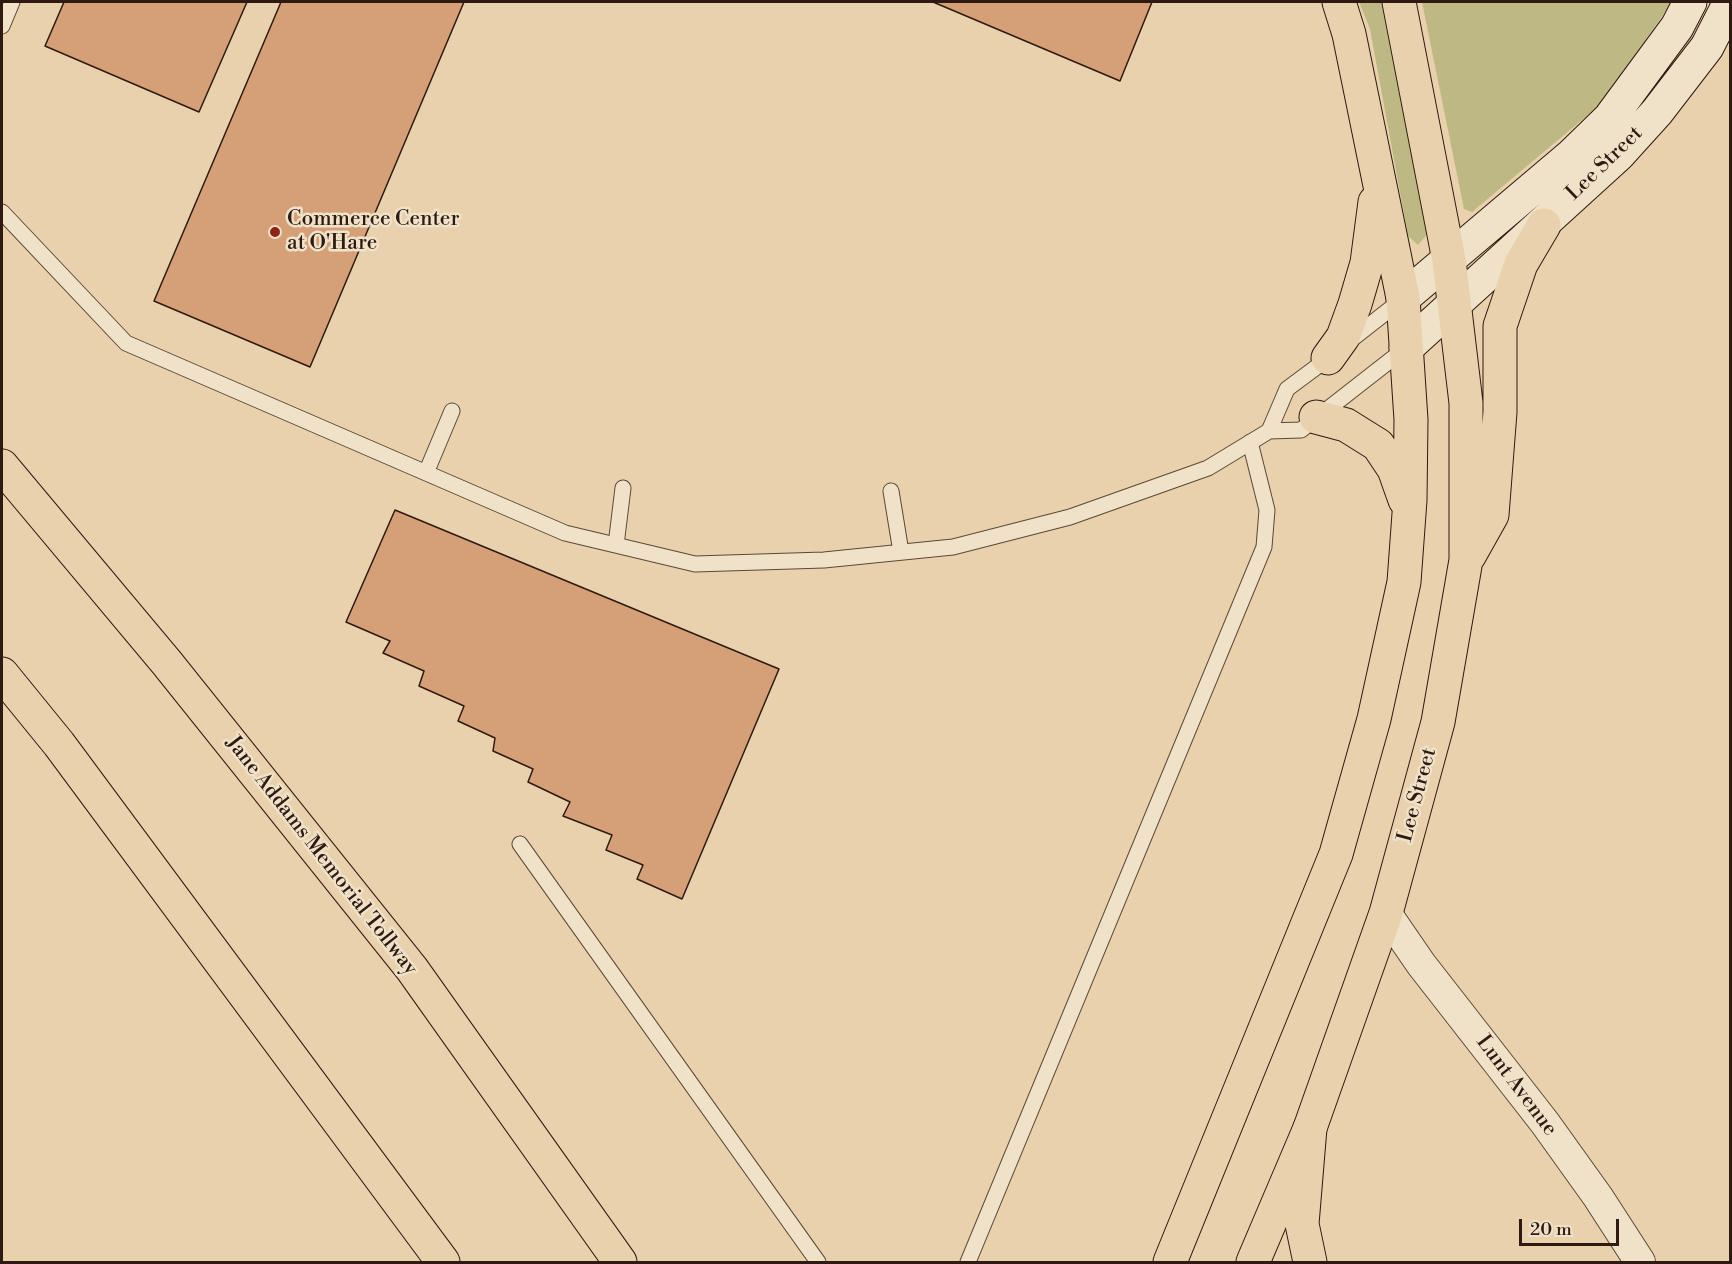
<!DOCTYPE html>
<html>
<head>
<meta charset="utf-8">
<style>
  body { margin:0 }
  #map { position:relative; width:1732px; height:1264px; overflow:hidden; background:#e8d1ac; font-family:"Libre Bodoni",serif }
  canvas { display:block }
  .frame { position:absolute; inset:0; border:3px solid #2e1a10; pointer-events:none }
  .scale { position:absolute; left:1519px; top:1219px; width:100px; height:27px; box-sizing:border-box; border:3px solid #2e1a10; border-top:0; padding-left:8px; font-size:18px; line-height:21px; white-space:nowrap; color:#2e1a10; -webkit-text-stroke:4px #f0e1c9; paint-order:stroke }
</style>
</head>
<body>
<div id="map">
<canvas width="1732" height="1264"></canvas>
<div class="frame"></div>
<div class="scale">20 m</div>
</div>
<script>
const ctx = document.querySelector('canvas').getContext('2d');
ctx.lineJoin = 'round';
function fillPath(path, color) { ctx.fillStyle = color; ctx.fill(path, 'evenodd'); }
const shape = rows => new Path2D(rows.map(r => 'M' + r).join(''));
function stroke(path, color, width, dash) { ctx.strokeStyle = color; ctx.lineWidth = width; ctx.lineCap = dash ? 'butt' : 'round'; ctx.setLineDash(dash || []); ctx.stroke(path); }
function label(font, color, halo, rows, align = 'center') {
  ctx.font = font + ' "Libre Bodoni",serif'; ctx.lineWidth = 5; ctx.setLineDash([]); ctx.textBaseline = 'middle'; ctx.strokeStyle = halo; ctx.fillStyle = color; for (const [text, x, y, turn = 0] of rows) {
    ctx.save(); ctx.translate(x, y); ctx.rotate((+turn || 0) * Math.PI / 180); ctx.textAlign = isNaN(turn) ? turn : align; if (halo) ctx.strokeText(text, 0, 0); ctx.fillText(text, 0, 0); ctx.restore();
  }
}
fillPath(shape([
  [1359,2,1382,2,1429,232,1418,245,1408,236,1370,29],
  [1422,2,1672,2,1601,104,1472,212,1464,209]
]), '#beb984');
const building = shape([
  [64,2,247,2,199,112,45,46,64,2],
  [281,2,464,2,310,367,154,301,281,2],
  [933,2,1152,2,1120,81,933,2],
  [395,510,779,669,682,899,637,879,643,865,606,850,612,835,563,816,570,802,528,782,533,769,493,751,495,738,458,721,464,706,419,686,424,671,383,653,390,641,346,622,395,510]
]);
fillPath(building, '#d59f77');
stroke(building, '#2e1a10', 1.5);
const lane = shape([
  [2,26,12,2],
  [2,212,126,343,565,533,695,564,824,560,953,547,1070,517,1208,468,1269,431,1301,430,1406,348],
  [1348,342,1403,299],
  [1269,431,1287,389,1330,357],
  [426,473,452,411],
  [891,491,901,552],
  [616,545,623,488],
  [520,844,818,1262],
  [968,1262,1264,547,1267,510,1250,442]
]);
const street = shape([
  [1386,913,1421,964,1545,1123,1598,1197,1640,1262]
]);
const secondary = shape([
  [1403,298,1572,155,1610,118,1677,27,1690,2],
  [1406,348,1619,154,1657,112,1707,47,1730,2]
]);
const primary = shape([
  [1328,358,1343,337,1355,304,1367,263,1375,202],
  [1316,417,1346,425,1378,445,1394,469,1405,500],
  [1469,556,1492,515,1500,412,1500,326,1521,264,1544,225],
  [1170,1262,1336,854,1374,719,1404,582,1410,500,1411,420,1403,298,1349,34,1339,2],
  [1253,1262,1310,1128,1386,913,1438,722,1466,560,1466,403,1449,260,1399,2]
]);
const highway = shape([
  [2,466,167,663,412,969,620,1262],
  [2,674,59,744,443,1262],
  [1310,1262,1302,1224,1310,1128]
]);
stroke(lane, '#5c4837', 17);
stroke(street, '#5c4837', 32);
stroke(secondary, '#2e1a10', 35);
stroke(primary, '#2e1a10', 35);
stroke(highway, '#2e1a10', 35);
stroke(lane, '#f0e1c9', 15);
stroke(street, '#f0e1c9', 30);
stroke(secondary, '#f0e1c9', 33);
stroke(primary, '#e8d1ac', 33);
stroke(highway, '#e8d1ac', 33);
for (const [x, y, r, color] of [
  [275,232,6,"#8f2418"]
]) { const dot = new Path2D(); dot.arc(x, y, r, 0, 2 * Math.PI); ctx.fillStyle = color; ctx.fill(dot); stroke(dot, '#f0e1c9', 2); }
label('21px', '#2e1a10', '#f0e1c9', [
  ["Lee Street",1605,164,-44],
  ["Lee Street",1418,795,-75],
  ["Jane Addams Memorial Tollway",321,856,52],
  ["Lunt Avenue",1516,1086,53]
]);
label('21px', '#2e1a10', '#f0e1c9', [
  ["Commerce Center",287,220],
  ["at O'Hare",287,244]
], 'left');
</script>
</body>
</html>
